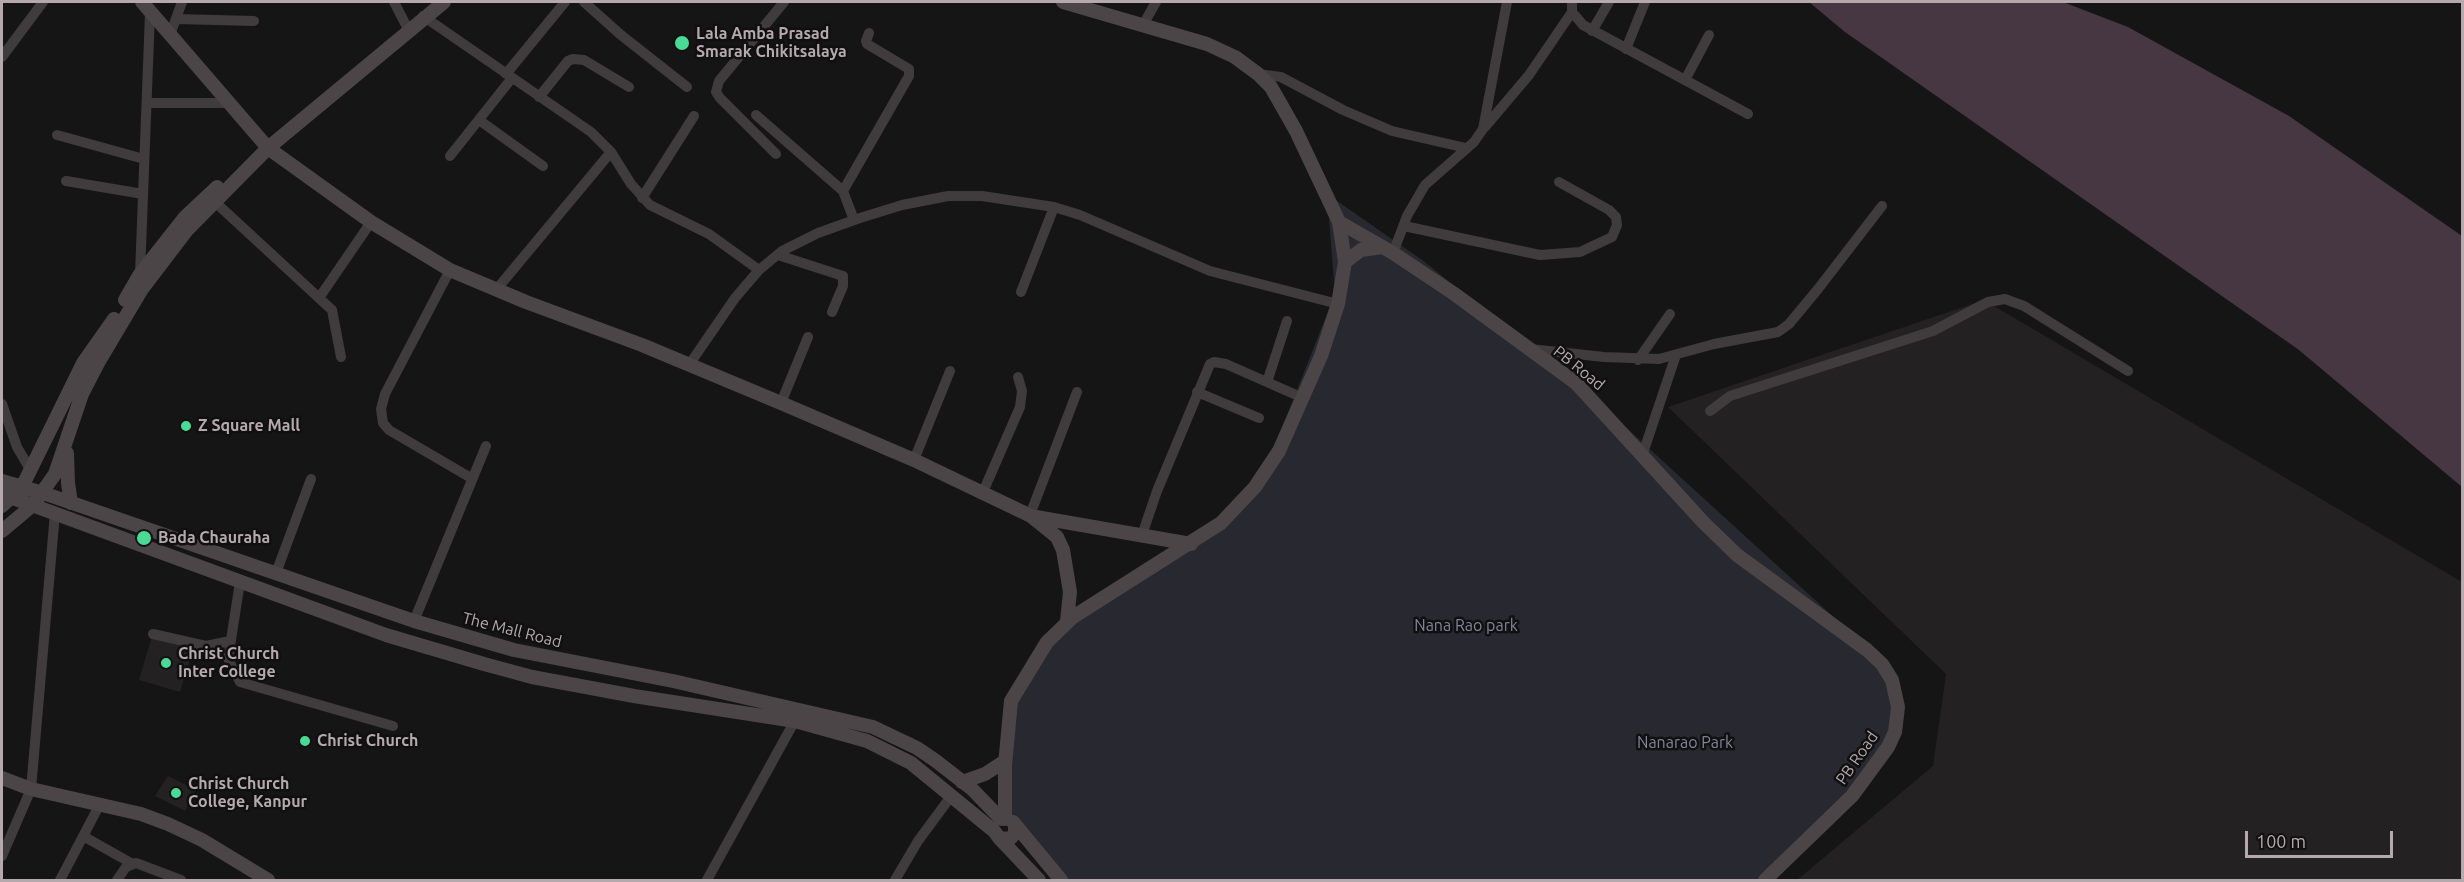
<!DOCTYPE html>
<html>
<head>
<meta charset="utf-8">
<style>
  body { margin:0 }
  #map { position:relative; width:2464px; height:882px; overflow:hidden; background:#161515; font-family:Ubuntu,sans-serif }
  canvas { display:block }
  .frame { position:absolute; inset:0; border:3px solid #b5a9ae; pointer-events:none }
  .scale { position:absolute; left:2245px; top:831px; width:148px; height:27px; box-sizing:border-box; border:3px solid #b5a9ae; border-top:0; padding-left:8px; font-size:18px; line-height:21px; white-space:nowrap; color:#b5a9ae; -webkit-text-stroke:4px #111010; paint-order:stroke }
</style>
</head>
<body>
<div id="map">
<canvas width="2464" height="882"></canvas>
<div class="frame"></div>
<div class="scale">100 m</div>
</div>
<script>
const ctx = document.querySelector('canvas').getContext('2d');
ctx.lineJoin = 'round';
function fillPath(path, color) { ctx.fillStyle = color; ctx.fill(path, 'evenodd'); }
const shape = rows => new Path2D(rows.map(r => 'M' + r).join(''));
function stroke(path, color, width, dash) { ctx.strokeStyle = color; ctx.lineWidth = width; ctx.lineCap = dash ? 'butt' : 'round'; ctx.setLineDash(dash || []); ctx.stroke(path); }
function label(font, color, halo, rows, align = 'center') {
  ctx.font = font + ' Ubuntu,sans-serif'; ctx.lineWidth = 5; ctx.setLineDash([]); ctx.textBaseline = 'middle'; ctx.strokeStyle = halo; ctx.fillStyle = color; for (const [text, x, y, turn = 0] of rows) {
    ctx.save(); ctx.translate(x, y); ctx.rotate((+turn || 0) * Math.PI / 180); ctx.textAlign = isNaN(turn) ? turn : align; if (halo) ctx.strokeText(text, 0, 0); ctx.fillText(text, 0, 0); ctx.restore();
  }
}
fillPath(shape([
  [1984,300,2462,582,2462,880,1797,880,1933,766,1946,674,1668,407],
  [152,636,194,646,180,692,139,680],
  [168,776,196,790,185,811,155,796]
]), '#232121');
fillPath(shape([
  [1327,194,1425,262,1608,411,1884,663,1901,727,1834,819,1765,880,1058,880,1010,818,1006,760,1017,690,1051,638,1192,544,1266,468,1335,294]
]), '#282830');
fillPath(shape([
  [1809,2,2063,2,2128,27,2289,116,2462,236,2462,487,2299,350,1845,32]
]), '#463742');
stroke(shape([
  [394,2,408,29],
  [584,2,621,35,687,87],
  [1572,2,1572,12,1583,25,1748,114],
  [423,16,591,132,611,152,496,290],
  [176,19,254,21],
  [1143,25,1156,2],
  [1592,31,1609,2],
  [170,35,182,2],
  [1626,49,1645,2],
  [2,57,43,2],
  [506,74,565,2],
  [1258,74,1281,77,1343,110,1392,131,1466,148],
  [1685,80,1709,35],
  [539,97,568,61,573,59,584,60,629,87],
  [147,103,229,103],
  [756,115,843,191],
  [479,120,543,166],
  [1485,127,1529,75,1572,12],
  [57,135,144,159],
  [611,152,631,184,650,205,709,234,759,270],
  [776,154,720,98,716,92,719,81,784,2],
  [450,156,512,78],
  [66,181,143,194],
  [642,198,694,116],
  [215,202,332,310,341,357],
  [854,220,843,191,909,76,909,69,867,44,866,41,869,33],
  [1404,226,1540,255,1580,252,1612,237,1617,225,1616,217,1609,210,1559,182],
  [1393,253,1407,216,1425,185,1474,142,1483,129,1507,2],
  [778,255,843,276,843,286,832,312],
  [450,270,385,394,381,409,383,423,389,430,471,478],
  [140,274,150,13],
  [1021,292,1054,207],
  [319,298,371,222],
  [1530,349,1604,357,1659,359,1714,344,1778,332,1789,324,1818,289,1882,206],
  [1638,360,1670,314],
  [689,365,735,298,759,270,782,251,818,233,860,218,902,205,948,196,982,196,1054,207,1080,215,1210,271,1338,304],
  [1267,382,1287,321],
  [1197,392,1259,418],
  [781,403,808,337],
  [2,404,17,447,31,471],
  [1710,411,1730,396,1933,331,1988,302,2005,299,2024,306,2128,371],
  [1642,456,1676,355],
  [914,460,950,371],
  [983,492,1020,407,1022,391,1018,377],
  [1030,515,1077,392],
  [1142,535,1157,491,1210,364,1214,362,1226,364,1303,398],
  [276,573,311,479],
  [240,582,228,659,240,682,393,726],
  [414,621,486,446],
  [153,634,206,646,230,641],
  [83,836,131,863],
  [2,856,31,789,55,513],
  [60,880,100,804],
  [117,880,126,867,136,863,181,880],
  [707,880,798,715],
  [895,880,918,841,952,795]
]), '#403b3d', 10);
stroke(shape([
  [142,2,268,148,371,222,450,270,526,302,642,345,781,403,914,460,1031,516,1057,537,1063,550,1070,592,1067,621],
  [1063,2,1207,44,1235,57,1258,74,1271,87,1296,131,1339,222,1393,253,1453,293,1576,383,1703,522,1737,555,1867,650,1882,664,1892,680,1898,707,1895,732,1888,747,1852,796,1765,880],
  [1345,262,1361,250,1383,247],
  [125,300,140,274,185,217,217,187],
  [67,453,68,483,71,503],
  [2,481,46,494,414,621,514,650,673,681,873,727,917,748,936,761,972,789,1001,819],
  [2,494,386,635,484,664,532,677,634,696,795,721,867,741,911,763,994,831,1000,839,1011,838,1015,833,1015,826],
  [2,506,22,487,83,363,114,319],
  [1036,517,1191,544],
  [2,531,33,505,55,474,82,394,98,363,142,289,187,230,268,148,444,2],
  [2,778,31,789,141,814,168,824,202,840,268,880],
  [962,782,985,774,1005,761],
  [1005,819,1005,765,1011,701,1047,642,1073,617,1221,523,1255,487,1279,451,1321,356,1338,304,1345,262,1339,222],
  [1013,822,1061,880],
  [1000,839,1039,880]
]), '#4b4547', 14);
for (const [x, y, r, color] of [
  [682,43,8,"#49da95"],
  [186,426,6,"#49da95"],
  [144,538,8,"#49da95"],
  [166,663,6,"#49da95"],
  [305,741,6,"#49da95"],
  [176,793,6,"#49da95"]
]) { const dot = new Path2D(); dot.arc(x, y, r, 0, 2 * Math.PI); ctx.fillStyle = color; ctx.fill(dot); stroke(dot, '#111010', 2); }
label('bold 16px', '#b5a9ae', '#111010', [
  ["Lala Amba Prasad",696,34],
  ["Smarak Chikitsalaya",696,52],
  ["Z Square Mall",198,426],
  ["Bada Chauraha",158,538],
  ["Christ Church",178,654],
  ["Inter College",178,672],
  ["Christ Church",317,741],
  ["Christ Church",188,784],
  ["College, Kanpur",188,802]
], 'left');
label('16px', '#b5a9ae', '#111010', [
  ["PB Road",1579,368,39],
  ["The Mall Road",512,630,14],
  ["PB Road",1857,758,-55]
]);
label('16px', '#82849d', '#111010', [
  ["Nana Rao park",1466,626],
  ["Nanarao Park",1685,743]
]);
</script>
</body>
</html>
